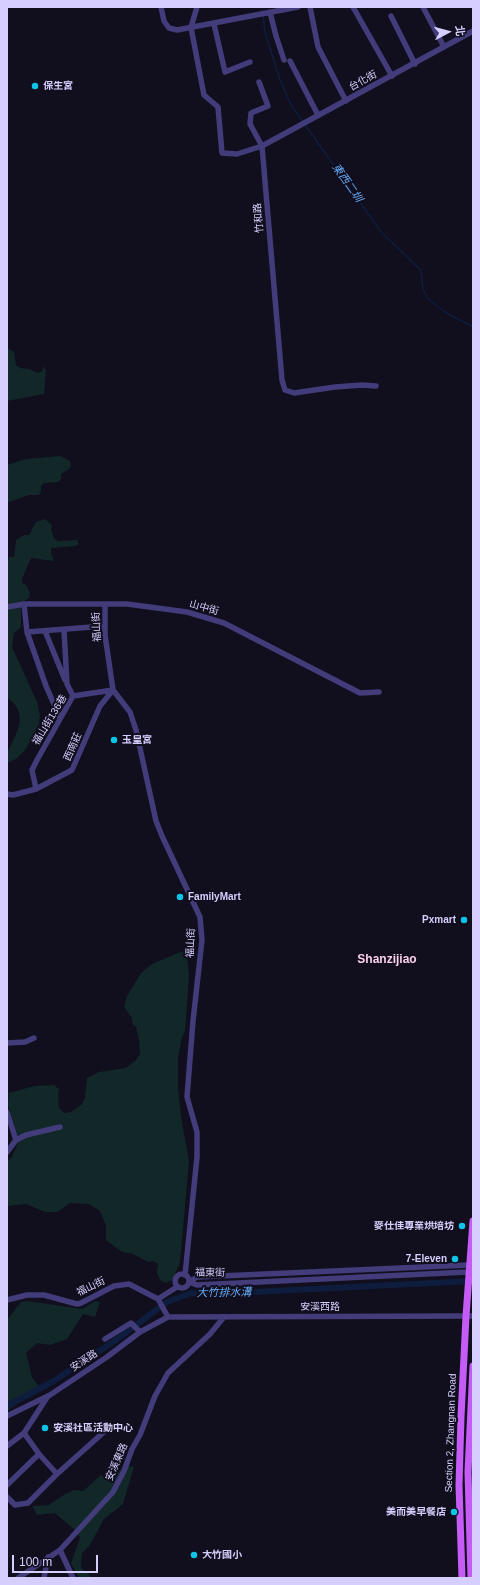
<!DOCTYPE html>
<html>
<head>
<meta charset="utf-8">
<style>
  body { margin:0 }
  #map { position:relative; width:480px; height:1585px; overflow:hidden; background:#110e1e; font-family:Helvetica,"Noto Sans TC",sans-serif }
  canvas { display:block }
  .frame { position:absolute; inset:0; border:8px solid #d6cefc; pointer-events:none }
  .north { position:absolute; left:428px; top:12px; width:40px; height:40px; -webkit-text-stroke:3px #110e1e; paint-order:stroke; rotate:84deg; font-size:11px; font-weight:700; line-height:16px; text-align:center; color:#d6cefc }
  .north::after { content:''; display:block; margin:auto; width:14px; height:18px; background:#d6cefc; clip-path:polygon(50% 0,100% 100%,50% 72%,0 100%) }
  .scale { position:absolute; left:12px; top:1555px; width:86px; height:18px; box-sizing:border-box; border:2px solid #d6cefc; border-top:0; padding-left:5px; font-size:12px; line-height:14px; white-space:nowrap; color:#d6cefc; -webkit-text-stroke:3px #110e1e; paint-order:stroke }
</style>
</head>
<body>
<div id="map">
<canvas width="480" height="1585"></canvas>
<div class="frame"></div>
<div class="north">北</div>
<div class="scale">100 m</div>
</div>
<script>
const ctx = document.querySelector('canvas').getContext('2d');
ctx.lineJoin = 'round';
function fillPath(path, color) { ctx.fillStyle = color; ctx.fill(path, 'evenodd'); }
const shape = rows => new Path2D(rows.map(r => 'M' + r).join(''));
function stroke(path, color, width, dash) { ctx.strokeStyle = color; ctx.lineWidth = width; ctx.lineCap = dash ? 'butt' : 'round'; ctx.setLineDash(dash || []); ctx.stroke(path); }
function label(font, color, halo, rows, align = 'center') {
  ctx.font = font + ' Helvetica,"Noto Sans TC",sans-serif'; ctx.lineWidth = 4; ctx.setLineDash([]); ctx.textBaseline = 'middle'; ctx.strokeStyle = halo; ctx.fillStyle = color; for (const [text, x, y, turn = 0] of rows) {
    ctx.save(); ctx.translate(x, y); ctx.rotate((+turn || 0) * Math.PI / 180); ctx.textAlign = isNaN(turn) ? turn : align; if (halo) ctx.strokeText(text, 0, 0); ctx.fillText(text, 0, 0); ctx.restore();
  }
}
fillPath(shape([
  [7,348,14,352,16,365,20,368,29,369,38,373,42,371,44,366,46,371,44,394,7,401],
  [60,456,70,461,71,465,69,469,61,474,61,479,58,482,44,483,41,486,41,491,39,495,29,495,7,503,7,465,26,459],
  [45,519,52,525,51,530,54,538,58,541,77,540,79,544,75,546,51,548,51,553,54,561,31,558,22,579,22,583,26,585,30,593,29,598,21,603,21,627,14,633,12,647,37,702,40,716,39,724,26,749,16,759,7,763,7,753,17,732,20,722,19,712,14,703,7,698,7,563,9,557,14,557,16,540,24,535,29,535,36,522],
  [183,951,187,956,189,976,185,1031,182,1037,178,1057,178,1089,182,1123,189,1161,180,1263,172,1280,166,1283,160,1280,157,1273,158,1264,153,1261,148,1262,133,1254,122,1252,106,1240,106,1226,100,1211,89,1204,70,1203,58,1212,45,1212,26,1204,7,1206,7,1162,12,1157,19,1140,8,1105,9,1093,34,1086,54,1085,59,1089,58,1095,59,1108,64,1113,71,1112,82,1104,85,1098,87,1078,99,1072,126,1068,136,1060,140,1054,139,1040,136,1027,133,1025,132,1018,124,1007,127,996,141,973,152,964],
  [28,1301,82,1309,95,1301,100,1302,95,1317,83,1314,67,1339,50,1345,37,1343,26,1353,32,1377,40,1388,7,1411,7,1320,21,1302],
  [125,1465,134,1467,123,1504,104,1519,90,1545,82,1553,81,1568,89,1574,90,1578,79,1578,71,1563,80,1538,75,1530,55,1513,37,1515,32,1506,49,1505,65,1494,74,1490,83,1491,101,1475,109,1481]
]), '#112728');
stroke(shape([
  [262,7,265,32,280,80,291,105,381,232,421,270,423,289,428,299,445,312,473,327]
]), '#0e1d3d', 1.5);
stroke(shape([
  [7,1406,52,1382,116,1340,167,1302,191,1293,213,1294,473,1281]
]), '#0e1d3d', 6);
stroke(shape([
  [161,7,164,21,169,28,177,30,298,7],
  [197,7,191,27,193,38,204,95,218,107,222,153,237,154,262,146,282,380,285,390,294,393,335,387,362,385,376,386],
  [310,7,318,47,346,101],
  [353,7,392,76],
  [423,7,444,47],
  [270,12,276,36,284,60],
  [391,16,415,64],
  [214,24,225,72,250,62],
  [290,61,318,115],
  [259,82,268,106,251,113,250,124,262,146,473,31],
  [24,604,27,632,46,686,60,718],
  [105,604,105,635,113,690,130,712,136,730,156,821,162,836,200,917,202,940,193,1021,187,1097,197,1132,197,1157,185,1275],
  [7,607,24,604,127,604,187,612,224,623,360,693,379,692],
  [64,630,67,684,73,696],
  [45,631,65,680],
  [27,632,105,626],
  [73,696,113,690],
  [36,789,32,770,37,760,73,696],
  [7,794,13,795,36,789,72,770,100,706,113,690],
  [7,1043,25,1042,34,1038],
  [7,1112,16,1140,7,1152],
  [16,1140,26,1135,60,1127],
  '175 1281a7 7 0 1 1 14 0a7 7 0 1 1-14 0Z',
  [189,1282,197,1277,469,1265],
  [189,1282,197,1285,468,1272],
  [158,1299,177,1287],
  [158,1299,168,1317],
  [7,1300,27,1295,44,1295,77,1304,81,1303,114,1286,129,1284,158,1299],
  [105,1339,131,1323,140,1332],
  [7,1416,50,1395,107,1357,140,1332,168,1317,473,1316],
  [7,1446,24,1433,48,1396],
  [39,1454,57,1474,105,1431],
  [7,1485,39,1454,24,1433],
  [7,1497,15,1505,28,1503,57,1474],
  [60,1550,73,1578],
  [18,1578,60,1550,113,1492,124,1471,132,1449,140,1435,155,1396,168,1373,210,1334,224,1317],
  [44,1578,48,1557]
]), '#423c7b', 5.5);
stroke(shape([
  [462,1578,459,1485,461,1417,466,1316,473,1221],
  [471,1578,468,1472,473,1366]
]), '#c45cf5', 7);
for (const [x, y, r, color] of [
  [35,86,4,"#0fc5e7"],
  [114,740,4,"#0fc5e7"],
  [180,897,4,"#0fc5e7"],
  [464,920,4,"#0fc5e7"],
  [462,1226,4,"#0fc5e7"],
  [455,1259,4,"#0fc5e7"],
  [45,1428,4,"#0fc5e7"],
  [454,1512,4,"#0fc5e7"],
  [194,1555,4,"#0fc5e7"]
]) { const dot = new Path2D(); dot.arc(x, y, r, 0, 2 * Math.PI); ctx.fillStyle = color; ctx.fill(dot); stroke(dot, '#110e1e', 1.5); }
label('10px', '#d6cefc', '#110e1e', [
  ["台化街",363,81,-29],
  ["竹和路",259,218,-95],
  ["山中街",204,608,16],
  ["福山街",97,627,-93],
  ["福山街136巷",50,720,-59],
  ["西南莊",73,747,-66],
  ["福山街",191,943,-87],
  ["福東街",210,1273,1],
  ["福山街",91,1287,-26],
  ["安溪西路",320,1307],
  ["安溪路",84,1361,-33],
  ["Section 2, Zhangnan Road",451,1433,-88],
  ["安溪東路",117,1462,-66]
]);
label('bold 10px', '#d6cefc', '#110e1e', [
  ["保生宮",43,86],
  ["玉皇宮",122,740],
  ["FamilyMart",188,897],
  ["Pxmart",456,920,"right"],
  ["麥仕佳專業烘培坊",454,1226,"right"],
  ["7-Eleven",447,1259,"right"],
  ["安溪社區活動中心",53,1428],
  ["美而美早餐店",446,1512,"right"],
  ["大竹國小",202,1555]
], 'left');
label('italic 11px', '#63a9f5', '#110e1e', [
  ["東西二圳",347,183,55],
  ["大竹排水溝",224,1293,-1]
]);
label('bold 12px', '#fcd0ea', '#110e1e', [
  ["Shanzijiao",387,960]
]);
</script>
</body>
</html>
